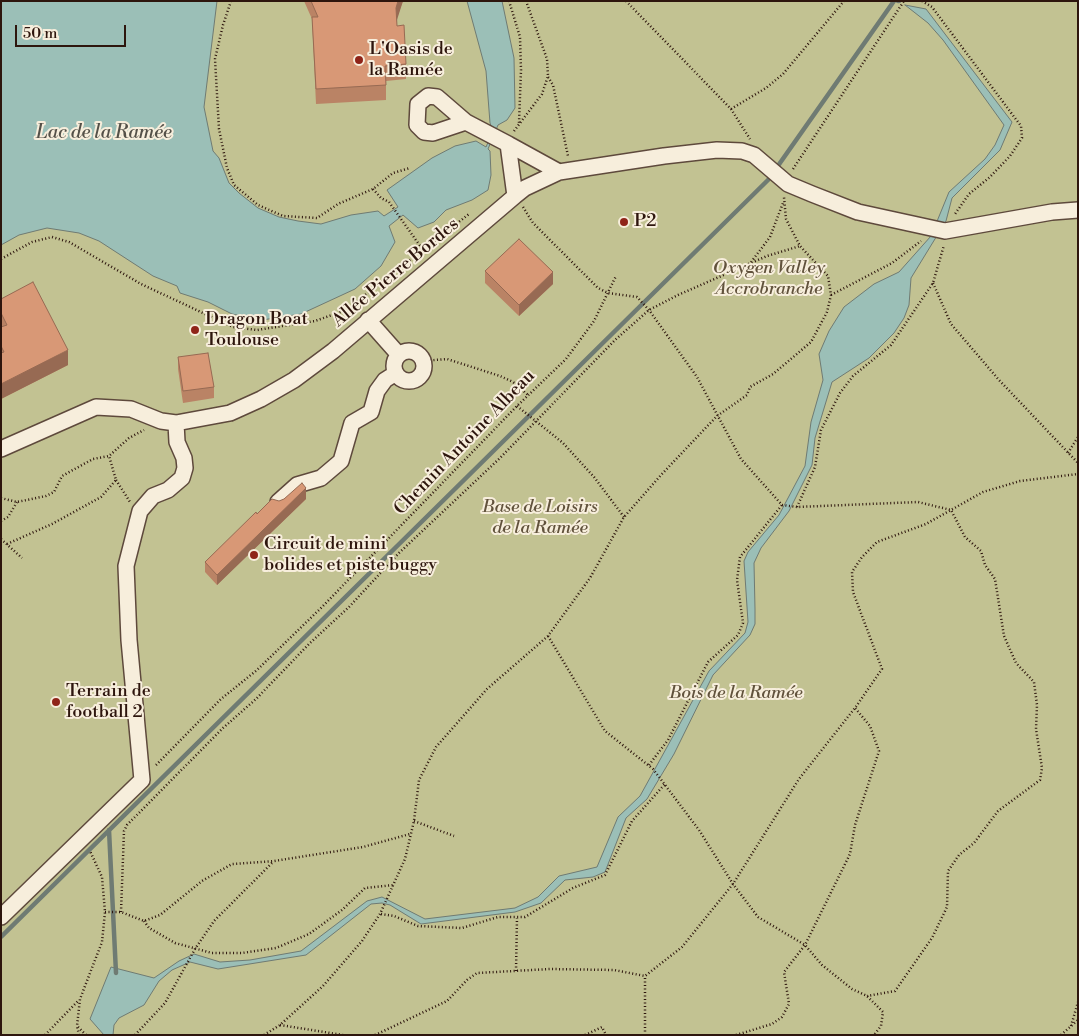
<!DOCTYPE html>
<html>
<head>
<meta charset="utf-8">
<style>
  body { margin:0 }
  #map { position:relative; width:1079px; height:1036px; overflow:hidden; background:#f3e5c9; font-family:"Libre Bodoni",serif }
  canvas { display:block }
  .frame { position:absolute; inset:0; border:2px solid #2d150d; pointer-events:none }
  .scale { position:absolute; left:15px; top:25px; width:111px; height:22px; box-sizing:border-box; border:2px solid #2d150d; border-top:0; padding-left:6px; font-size:15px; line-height:18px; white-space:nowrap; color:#2d150d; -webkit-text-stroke:4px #f7eedc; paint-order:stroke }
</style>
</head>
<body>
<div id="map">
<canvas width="1079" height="1036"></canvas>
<div class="frame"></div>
<div class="scale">50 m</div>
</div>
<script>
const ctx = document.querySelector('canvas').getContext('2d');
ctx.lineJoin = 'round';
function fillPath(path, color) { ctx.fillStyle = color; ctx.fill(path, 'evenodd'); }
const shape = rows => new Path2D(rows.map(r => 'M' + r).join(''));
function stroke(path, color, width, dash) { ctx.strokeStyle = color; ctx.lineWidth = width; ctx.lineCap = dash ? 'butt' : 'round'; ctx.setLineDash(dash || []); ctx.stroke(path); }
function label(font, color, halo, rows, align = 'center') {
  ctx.font = font + ' "Libre Bodoni",serif'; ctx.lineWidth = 4; ctx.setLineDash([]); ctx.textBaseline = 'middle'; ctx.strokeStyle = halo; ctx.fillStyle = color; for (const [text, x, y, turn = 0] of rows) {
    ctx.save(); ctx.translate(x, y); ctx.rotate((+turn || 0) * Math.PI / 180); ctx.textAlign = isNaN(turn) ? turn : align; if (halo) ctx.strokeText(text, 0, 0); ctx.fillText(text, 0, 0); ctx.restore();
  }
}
fillPath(shape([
  [1,1,1078,1,1078,1035,1,1035]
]), '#c2c292');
const water = shape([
  [1,1,217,1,204,107,213,151,219,158,229,183,239,193,258,208,279,217,298,221,321,224,351,215,378,211,384,216,398,207,387,190,432,158,455,146,476,141,486,147,493,131,490,123,486,71,467,1,502,1,514,58,515,108,507,120,498,125,488,149,490,151,491,175,488,190,472,200,446,210,434,222,418,228,403,215,389,226,395,242,381,266,355,289,301,314,262,320,232,314,208,302,180,293,177,286,153,276,99,241,79,233,47,228,19,235,1,245,1,1],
  [905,5,926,9,1012,122,1000,150,952,198,946,221,911,278,909,305,904,318,894,333,869,358,832,382,815,438,812,465,789,511,761,548,754,563,755,609,755,624,750,635,713,675,674,754,647,799,626,818,605,872,593,877,565,880,541,903,515,912,421,924,390,905,382,903,371,904,306,955,218,969,190,962,172,970,159,981,144,1005,119,1018,114,1025,113,1035,104,1035,90,1019,111,967,154,978,179,961,194,954,220,962,250,960,301,951,367,901,382,897,425,919,515,908,538,897,559,876,597,867,618,817,640,796,709,671,745,633,748,622,744,561,748,552,779,515,805,466,811,422,823,380,819,354,829,331,844,307,874,284,899,272,931,236,949,192,985,159,995,145,1004,125,943,40,928,23,905,5]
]);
fillPath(water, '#9bbfb7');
stroke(water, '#6f7b73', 1);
stroke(shape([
  [898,1,899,1],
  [109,830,116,973],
  [1,937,768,180,894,1]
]), '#6f7b73', 4.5);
const minor = shape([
  [466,122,433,133,424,132,417,125,418,104,428,96,437,97,466,122,508,144,515,196],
  [508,144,559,172],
  [368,320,399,355],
  '394 366a15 15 0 1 1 30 0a15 15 0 1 1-30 0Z',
  [1,449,96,407,131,409,161,421,176,423,230,413,261,399,294,380,333,351,515,196,525,188,559,172,664,156,717,150,742,151,754,155,788,184,812,194,858,212,945,231,1052,212,1078,210],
  [278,502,297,485,321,478,341,461,352,423,371,412,377,391,385,380,396,373],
  [1,917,142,780,129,640,126,566,140,511,153,496,168,490,182,478,185,468,184,458,177,442,176,423]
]);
stroke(minor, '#5e493c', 18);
stroke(shape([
  [231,1,223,25,215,59,219,129,227,168,234,185,258,205,283,216,317,218,338,204,373,189,393,173,410,168],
  [509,1,520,37,521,70,519,123],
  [626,1,731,109,750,139],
  [922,1,932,7,1021,126,1022,138,1010,156,990,177,969,194,955,214],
  [548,77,553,85,568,156],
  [731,109,766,88,783,74,844,1],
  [514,131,542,94,548,76,547,59,526,1],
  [793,169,904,1],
  [373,189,381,198,389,202,423,250],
  [523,207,533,223,598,288,608,293,637,297,649,310,697,377,741,459,782,505,797,507,918,502,951,510,965,537,981,551,985,565,995,579,1004,636,1016,663,1034,682,1037,705,1036,729,1042,768,1040,780,998,811,974,843,959,855,948,871,947,907,932,938,895,991,867,996],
  [1,259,32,242,52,237,69,242,141,284,233,327,257,330,315,321,346,310,469,214],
  [749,265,770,237,783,203],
  [933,283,951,324,999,380,1078,463],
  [831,295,892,263,921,241],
  [423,361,447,359,500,376,513,382,528,395],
  [517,406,563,443,594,477,624,517],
  [1068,453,1078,437],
  [116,480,130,502],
  [1,498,17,502,46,496,54,492,62,476,93,459,109,456,129,438,144,430],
  [797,507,815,467,821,430,840,393,853,376,891,345,933,283,944,245],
  [1,521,8,517,17,502],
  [1,539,22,558],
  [7,544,52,524,101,497,116,480,109,456],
  [548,636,605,731,653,769,699,830,733,884,758,917,805,945,822,965,852,989,867,996,883,1012,881,1026,874,1035],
  [156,765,221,699,257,670,322,607,517,406,566,359,594,321,616,276],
  [649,765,668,740,708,662,738,635,743,623,737,580,740,557,782,505],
  [414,821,454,836],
  [105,912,121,912,144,921,160,915,202,881,232,864,274,861,363,847,410,834],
  [121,912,124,831,127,825,223,728,256,699,310,643,349,607,399,553,500,458,615,340,649,310,678,295,767,256,800,246],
  [381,914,394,916,418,926,462,928,498,917,525,917,573,888,605,875,632,821,665,784],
  [144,921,149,928,175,943,212,953,242,953,276,948,309,934,342,910,365,888,394,885],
  [516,971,517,918],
  [280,1025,343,1035],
  [1071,1026,1078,1002],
  [78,1027,86,1035],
  [45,1035,79,1000],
  [79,1035,77,1026,80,999,102,942,105,912,102,877,90,851],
  [135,1035,165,1003,195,949,214,921,273,862],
  [264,1035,280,1025,323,986,362,941,380,914,405,859,414,821,419,780,436,747,487,689,548,636,590,578,624,517,661,475,717,416,747,395,750,387,773,374,811,342,827,312,831,295,828,276,800,246,786,219,784,197],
  [375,1035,447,1001,467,980,477,973,550,969,614,970,645,976,682,947,733,884,799,779,855,708,882,669,853,592,852,572,862,557,877,542,926,524,983,492,1020,481,1078,474],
  [585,1035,602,1027,606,1035],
  [645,1035,645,976],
  [736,1035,772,1024,782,1017,789,1004,784,972,805,945,850,854,855,825,879,751,870,726,855,708],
  [1061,1035,1078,1020]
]), '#2d150d', 2.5, [1, 2.5]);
stroke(minor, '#f7eedc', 15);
fillPath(shape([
  [304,1,403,1,396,20,397,26,406,64,406,79,386,81,386,100,316,104,312,19],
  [485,271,553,284,519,316,485,283],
  [1,299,68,365,1,399],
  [178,357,214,387,214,398,183,403,178,369],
  [306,499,217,585,205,572,205,562,279,501]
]), '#ba8365');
fillPath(shape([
  [398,1,403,1,396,23,396,8],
  [553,272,553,284,519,316,519,305],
  [68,350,68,365,1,399,1,384],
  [306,488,306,499,217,585,217,575]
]), '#976a53');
const building = shape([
  [311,1,398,1,396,8,397,26,404,25,406,64,385,66,386,85,316,89,312,17,318,17,311,1],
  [519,239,553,272,519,305,485,271,519,239],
  [33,282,68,350,1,384,1,353,4,352,1,346,1,327,7,325,1,313,1,299,33,282],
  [208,353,214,387,183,391,178,357,208,353],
  [302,483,306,488,217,575,205,562,256,512,257,514,272,499,279,501,284,499,302,483]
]);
fillPath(building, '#d89876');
stroke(building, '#976a53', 1);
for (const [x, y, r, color] of [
  [359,60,5,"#8f2418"],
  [624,222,5,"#8f2418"],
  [195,330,5,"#8f2418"],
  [254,555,5,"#8f2418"],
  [56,702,5,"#8f2418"]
]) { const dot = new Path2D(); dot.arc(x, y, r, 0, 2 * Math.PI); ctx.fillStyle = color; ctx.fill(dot); stroke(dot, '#f7eedc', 2); }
label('18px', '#2d150d', '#f7eedc', [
  ["L'Oasis de",369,50],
  ["la Ramée",369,71],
  ["P2",634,222],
  ["Dragon Boat",205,320],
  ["Toulouse",205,341],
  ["Circuit de mini",264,545],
  ["bolides et piste buggy",264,566],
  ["Terrain de",66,692],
  ["football 2",66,713]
], 'left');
label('italic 18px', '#61523c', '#f7eedc', [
  ["Oxygen Valley",769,269],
  ["Accrobranche",769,290],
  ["Base de Loisirs",540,508],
  ["de la Ramée",540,529],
  ["Bois de la Ramée",736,694]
]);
label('18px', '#2d150d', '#f7eedc', [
  ["Allée Pierre Bordes",396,273,-40],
  ["Chemin Antoine Albeau",465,443,-46]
]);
label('italic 19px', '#545048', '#f7eedc', [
  ["Lac de la Ramée",104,133]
]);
</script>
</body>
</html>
